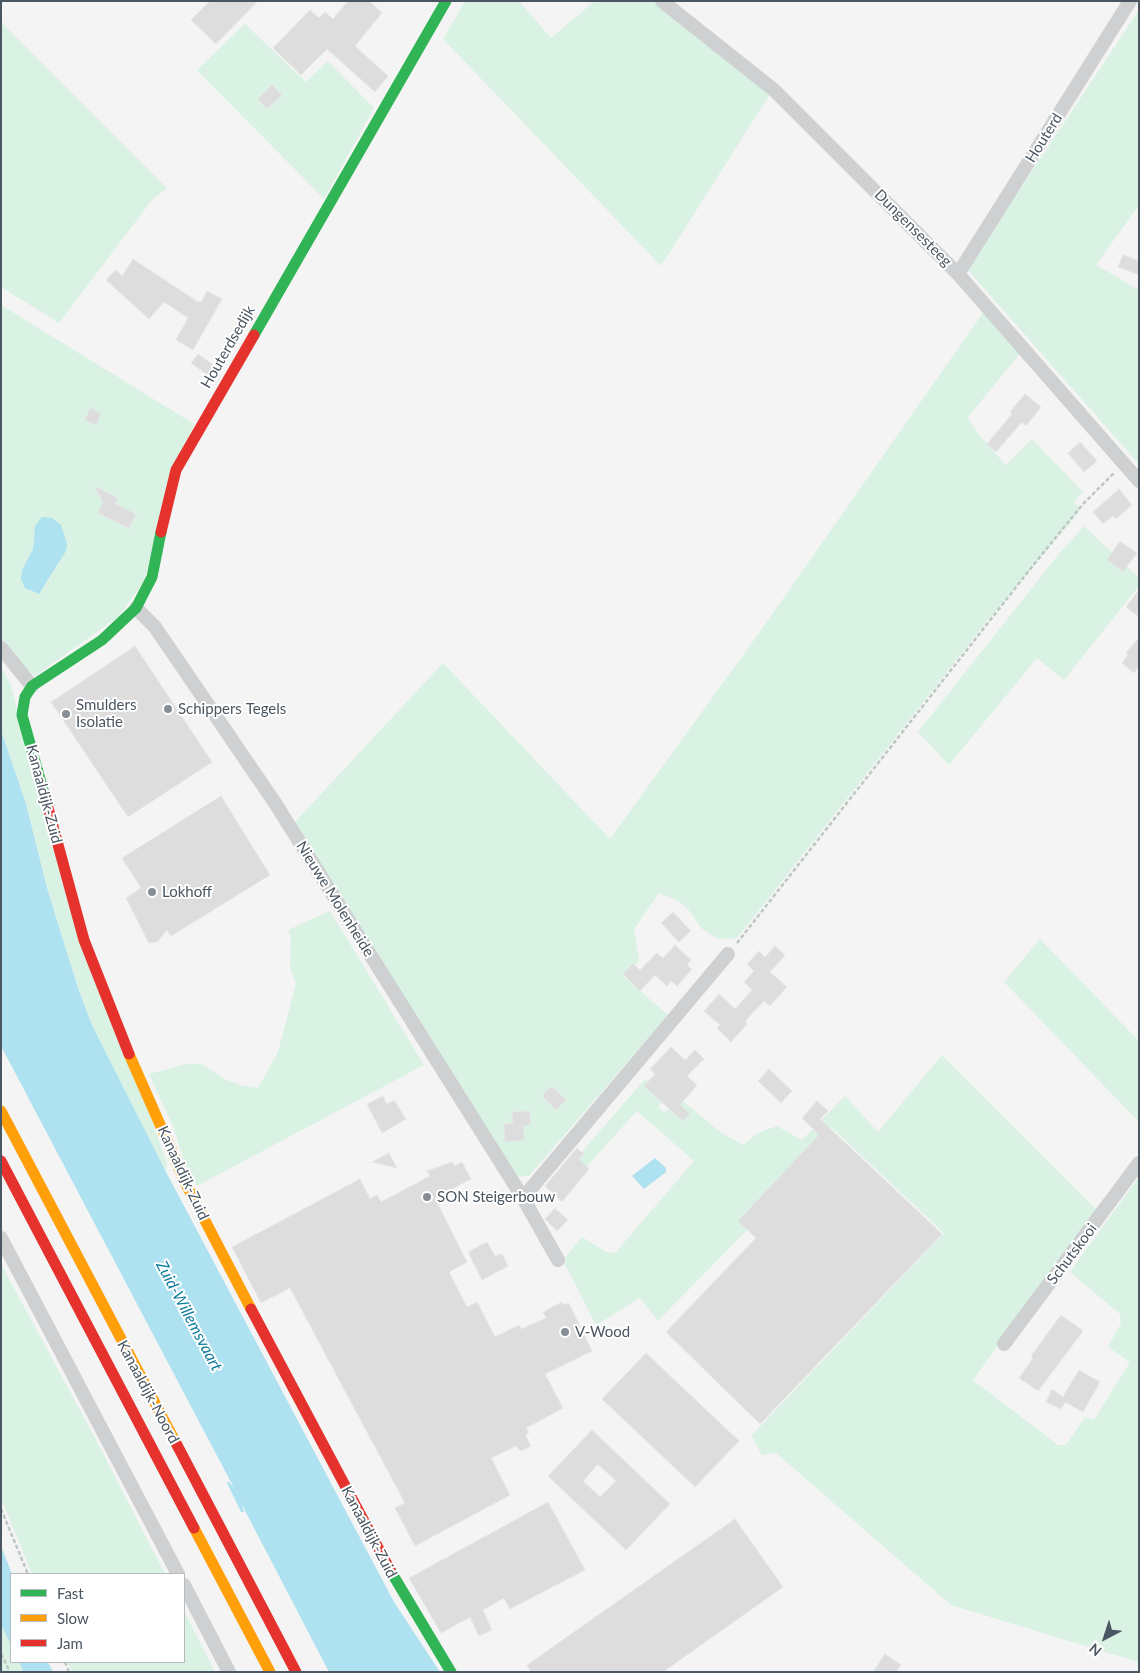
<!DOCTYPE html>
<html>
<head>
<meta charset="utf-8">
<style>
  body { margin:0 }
  #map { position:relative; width:1140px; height:1673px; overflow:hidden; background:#f4f4f4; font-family:Lato,sans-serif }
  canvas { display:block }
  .frame { position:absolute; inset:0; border:2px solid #4a5661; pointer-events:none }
  .legend { position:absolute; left:10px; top:1573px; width:175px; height:90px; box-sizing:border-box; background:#fff; border:1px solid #b7bbc0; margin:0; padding:6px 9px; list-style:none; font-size:15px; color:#4a5661 }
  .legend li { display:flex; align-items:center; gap:10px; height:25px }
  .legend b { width:25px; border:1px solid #b7bbc0 }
  .north { position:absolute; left:1080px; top:1613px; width:50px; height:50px; -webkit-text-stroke:4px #fff; paint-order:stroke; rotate:220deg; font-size:14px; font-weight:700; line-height:20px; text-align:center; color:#4a5661 }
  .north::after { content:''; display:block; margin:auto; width:18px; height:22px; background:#4a5661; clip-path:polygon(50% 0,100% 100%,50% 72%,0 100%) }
</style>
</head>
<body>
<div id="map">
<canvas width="1140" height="1673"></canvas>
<div class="frame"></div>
<ul class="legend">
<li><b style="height:6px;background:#30b455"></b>Fast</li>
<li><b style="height:6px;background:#ff9f0a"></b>Slow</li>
<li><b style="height:6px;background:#e5322d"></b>Jam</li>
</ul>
<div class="north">N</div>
</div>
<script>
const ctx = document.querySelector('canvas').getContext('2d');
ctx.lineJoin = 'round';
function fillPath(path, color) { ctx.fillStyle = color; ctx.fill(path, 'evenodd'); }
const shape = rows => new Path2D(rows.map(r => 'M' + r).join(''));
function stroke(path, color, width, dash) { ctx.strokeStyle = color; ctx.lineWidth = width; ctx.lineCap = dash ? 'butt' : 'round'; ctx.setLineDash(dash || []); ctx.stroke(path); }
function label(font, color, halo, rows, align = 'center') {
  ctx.font = font + ' Lato,sans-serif'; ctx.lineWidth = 4; ctx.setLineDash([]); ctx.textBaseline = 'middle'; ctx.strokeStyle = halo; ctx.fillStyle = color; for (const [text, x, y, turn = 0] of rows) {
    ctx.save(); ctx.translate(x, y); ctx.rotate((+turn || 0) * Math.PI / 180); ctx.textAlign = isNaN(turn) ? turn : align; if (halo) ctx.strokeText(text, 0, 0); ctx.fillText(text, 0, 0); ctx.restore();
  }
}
fillPath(shape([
  [465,1,519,1,551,38,595,1,655,1,770,94,661,266,443,39],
  [1139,10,1139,205,1096,265,1139,290,1139,464,967,269],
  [1,22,167,188,152,200,59,323,1,287],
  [245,24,306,82,328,61,374,108,324,199,197,70],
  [1,305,194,424,143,583,118,617,35,676,17,661,1,639],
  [34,531,61,559,47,582,36,592,30,591,22,570,33,549],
  [985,310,1022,351,968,417,977,433,1006,465,1032,439,1083,492,1074,502,1081,509,980,630,737,938,718,939,702,929,688,909,677,900,659,893,634,929,639,961,624,977,668,1015,529,1176,516,1177,295,822,443,663,610,839,759,633],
  [1084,526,1139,578,1139,586,1064,680,1037,658,949,765,918,732,1058,555],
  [1,667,11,685,41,801,167,1164,166,1172,91,1023,78,988,47,888,26,804,1,730],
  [330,911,424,1065,197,1186,184,1162,173,1126,149,1074,187,1064,202,1064,224,1079,243,1086,258,1088,278,1052,296,984,290,968,291,936,288,930],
  [1040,939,1139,1041,1139,1122,1004,982],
  [942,1055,1096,1209,973,1380,1058,1445,1066,1445,1085,1417,1094,1420,1130,1362,1108,1347,1121,1323,1120,1314,1070,1272,1139,1177,1138,1662,951,1605,776,1453,762,1455,751,1436,944,1233,831,1127,776,1200,658,1321,640,1298,596,1325,563,1260,582,1237,608,1253,616,1252,694,1161,637,1111,577,1177,567,1169,645,1079,666,1098,658,1107,665,1113,679,1098,719,1131,743,1145,758,1133,777,1126,802,1140,845,1096,878,1132],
  [1,1264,95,1438,165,1574,32,1574,1,1498],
  [184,1611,215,1672,72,1672,67,1662,184,1662],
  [1,1625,11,1645,11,1662,19,1662,24,1672,1,1672]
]), '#d9f2e3');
fillPath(shape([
  [42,517,52,518,61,525,67,544,66,551,39,594,25,588,21,579,22,570,33,549,35,526],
  [1,730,26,804,47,888,78,988,91,1023,166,1172,394,1602,440,1672,329,1672,241,1503,244,1512,241,1512,227,1483,228,1481,234,1488,1,1046],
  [655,1158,666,1168,666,1172,644,1189,632,1176],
  [1,1546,12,1574,11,1645,1,1625],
  [19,1662,48,1662,53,1672,24,1672]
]), '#aee2f0');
const building = shape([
  [210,1,258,1,216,44,191,20,210,1],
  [348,1,369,1,382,13,355,46,388,76,375,92,327,49,301,75,273,48,310,10,319,18,325,12,333,19,348,1],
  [272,85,282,95,267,109,258,99,272,85],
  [1123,255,1139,261,1139,275,1118,267,1123,255],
  [133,259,198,302,201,302,207,291,222,299,193,350,176,340,188,318,164,302,149,319,106,280,116,270,122,276,133,259],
  [198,354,215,366,209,376,191,363,198,354],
  [1025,394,1041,407,1026,426,1022,422,996,452,987,444,1012,414,1010,412,1025,394],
  [90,408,101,413,96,425,85,420,90,408],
  [1080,442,1097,461,1084,472,1068,453,1080,442],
  [94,486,118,498,115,504,136,514,129,528,98,513,103,502,94,486],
  [1119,489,1132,505,1116,519,1113,516,1103,524,1093,512,1119,489],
  [1120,541,1137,553,1123,572,1107,560,1120,541],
  [1139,590,1139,617,1126,607,1139,590],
  [1139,638,1139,666,1134,673,1122,663,1128,655,1126,653,1139,638],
  [135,646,212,762,128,817,51,702,135,646],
  [221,796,270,875,171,936,167,930,157,942,149,943,126,898,141,888,122,858,221,796],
  [673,912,691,931,679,942,661,923,673,912],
  [675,945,691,960,687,965,692,969,677,986,671,981,667,986,655,975,640,991,623,974,633,964,640,970,657,953,663,958,675,945],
  [775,946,785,955,770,972,787,987,770,1006,764,1001,745,1021,747,1024,731,1042,717,1028,720,1025,704,1011,719,994,735,1009,752,990,744,982,754,971,747,964,759,951,765,957,775,946],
  [671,1047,685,1060,695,1050,704,1059,687,1076,697,1085,680,1105,690,1114,683,1121,644,1086,655,1074,650,1069,671,1047],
  [769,1069,792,1091,781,1103,758,1081,769,1069],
  [552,1086,566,1100,556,1110,542,1096,552,1086],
  [383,1096,387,1104,394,1100,406,1119,382,1133,367,1104,383,1096],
  [817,1101,828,1111,820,1119,942,1234,760,1424,666,1332,756,1238,738,1221,819,1135,802,1118,817,1101],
  [530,1111,530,1125,523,1126,524,1140,505,1142,504,1124,513,1123,512,1112,530,1111],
  [577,1148,584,1154,579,1159,589,1169,562,1202,545,1186,577,1148],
  [389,1153,397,1168,372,1162,389,1153],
  [452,1162,454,1166,462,1162,471,1179,435,1198,467,1262,449,1272,467,1307,477,1302,495,1337,519,1325,521,1329,546,1318,543,1312,562,1302,564,1305,569,1303,592,1351,545,1374,563,1408,526,1428,529,1433,525,1435,531,1446,521,1451,516,1446,491,1458,510,1495,415,1546,395,1508,405,1503,290,1288,261,1303,232,1247,360,1179,370,1199,377,1195,381,1202,430,1176,427,1171,452,1162],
  [555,1208,568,1220,557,1231,545,1219,555,1208],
  [487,1242,495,1256,502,1254,508,1266,482,1280,468,1252,487,1242],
  [1061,1315,1083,1331,1038,1391,1019,1378,1033,1358,1031,1356,1061,1315],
  [646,1353,739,1441,695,1487,602,1399,646,1353],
  [1079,1370,1100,1382,1083,1412,1065,1402,1061,1409,1046,1402,1052,1389,1063,1397,1079,1370],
  [592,1430,670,1504,626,1550,548,1476,592,1430],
  [598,1464,616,1481,600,1497,583,1481,598,1464],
  [548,1502,585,1570,510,1609,504,1598,483,1610,492,1630,479,1636,470,1617,441,1633,409,1578,548,1502],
  [735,1519,783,1587,663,1672,531,1672,527,1665,735,1519],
  [885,1654,901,1665,896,1672,873,1672,885,1654]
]);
fillPath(building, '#ddddde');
stroke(building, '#e5e6e7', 1);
stroke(shape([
  [737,943,1035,563,1083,504,1115,472],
  [1,1509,28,1574],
  [1,1654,10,1672],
  [65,1662,69,1672]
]), '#bcc7c4', 2.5, [4, 2.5]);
stroke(shape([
  [662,1,774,90,958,274,1139,481],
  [958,274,1130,1],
  [136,608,155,627,275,803,523,1198,728,954],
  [1,648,32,686],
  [523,1198,558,1260],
  [1,1238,178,1574],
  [1004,1344,1139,1163],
  [184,1585,229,1672]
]), '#ced0d2', 14);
stroke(shape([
  [254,335,446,1],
  [45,797,22,715,25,697,32,686,102,640,136,608,152,577,161,532],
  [390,1570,451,1672]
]), '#30b455', 11);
stroke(shape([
  [129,1054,187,1186,251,1309],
  [1,1111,177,1445],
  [194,1528,270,1672]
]), '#ff9f0a', 11);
stroke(shape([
  [161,532,176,470,254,335],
  [45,797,84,940,129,1054],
  [1,1161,194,1528],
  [251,1309,390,1570],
  [177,1445,296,1672]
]), '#e5322d', 11);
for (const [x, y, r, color] of [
  [168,709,5,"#868d94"],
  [66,714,5,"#868d94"],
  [152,892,5,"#868d94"],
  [427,1197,5,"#868d94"],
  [565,1332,5,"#868d94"]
]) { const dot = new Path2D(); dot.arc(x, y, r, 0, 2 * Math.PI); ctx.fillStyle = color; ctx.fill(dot); stroke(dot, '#fff', 2); }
label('15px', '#4a5661', '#fff', [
  ["Houterd",1044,138,-58],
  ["Dungensesteeg",913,228,45],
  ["Houterdsedijk",228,347,-60],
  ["Kanaaldijk-Zuid",44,794,75],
  ["Nieuwe Molenheide",335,899,58],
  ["Kanaaldijk-Zuid",183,1173,65],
  ["Schutskooi",1072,1254,-53],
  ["Kanaaldijk-Noord",148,1392,62],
  ["Kanaaldijk-Zuid",369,1532,62]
]);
label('15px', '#4a5661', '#fff', [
  ["Smulders",76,705],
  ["Isolatie",76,722],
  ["Schippers Tegels",178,709],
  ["Lokhoff",162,892],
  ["SON Steigerbouw",437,1197],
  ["V-Wood",575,1332]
], 'left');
label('italic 16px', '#0c7c9b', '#fff', [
  ["Zuid-Willemsvaart",189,1316,62]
]);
</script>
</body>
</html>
